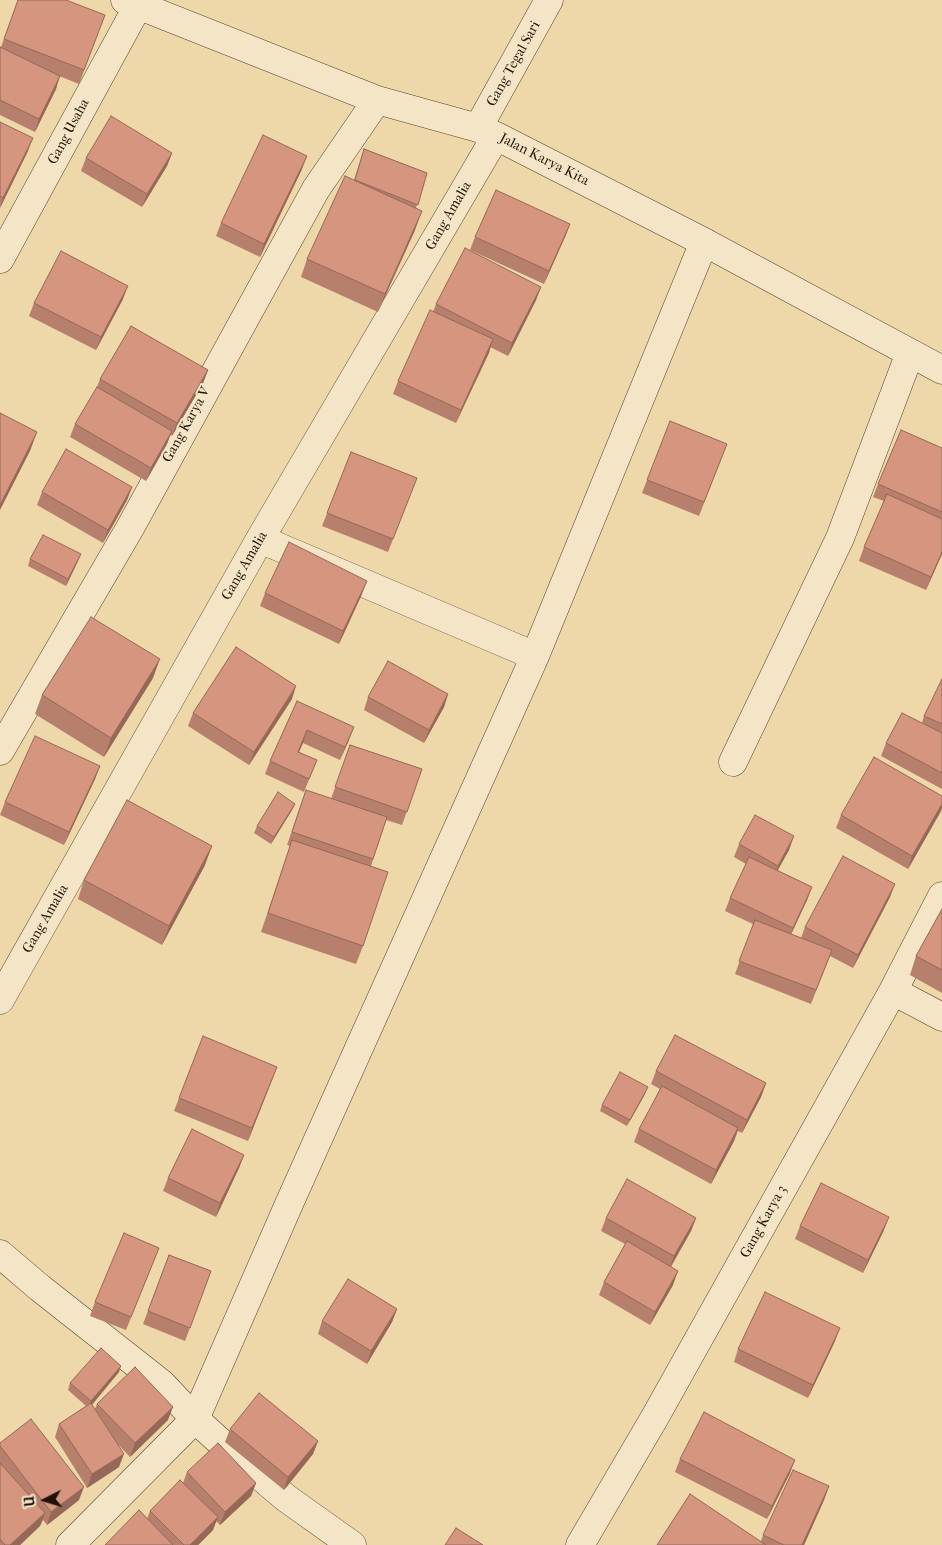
<!DOCTYPE html>
<html>
<head>
<meta charset="utf-8">
<style>
  body { margin:0 }
  #map { position:relative; width:942px; height:1545px; overflow:hidden; background:#eed7a9; font-family:"IM FELL French Canon",serif }
  canvas { display:block }
  .north { position:absolute; left:20px; top:1475px; width:50px; height:50px; -webkit-text-stroke:4px #f4e5c7; paint-order:stroke; rotate:265deg; font-size:14px; font-weight:700; line-height:20px; text-align:center; color:#221206 }
  .north::after { content:''; display:block; margin:auto; width:18px; height:22px; background:#221206; clip-path:polygon(50% 0,100% 100%,50% 72%,0 100%) }
</style>
</head>
<body>
<div id="map">
<canvas width="942" height="1545"></canvas>
<div class="north">U</div>
</div>
<script>
const ctx = document.querySelector('canvas').getContext('2d');
ctx.lineJoin = 'round';
const shape = rows => new Path2D(rows.map(r => 'M' + r).join(''));
function stroke(path, color, width, dash) { ctx.strokeStyle = color; ctx.lineWidth = width; ctx.lineCap = dash ? 'butt' : 'round'; ctx.setLineDash(dash || []); ctx.stroke(path); }
function fillPath(path, color) { ctx.fillStyle = color; ctx.fill(path, 'evenodd'); }
function label(font, color, halo, rows, align = 'center') {
  ctx.font = font + ' "IM FELL French Canon",serif'; ctx.lineWidth = 4; ctx.setLineDash([]); ctx.textBaseline = 'middle'; ctx.strokeStyle = halo; ctx.fillStyle = color; for (const [text, x, y, turn = 0] of rows) {
    ctx.save(); ctx.translate(x, y); ctx.rotate((+turn || 0) * Math.PI / 180); ctx.textAlign = isNaN(turn) ? turn : align; if (halo) ctx.strokeText(text, 0, 0); ctx.fillText(text, 0, 0); ctx.restore();
  }
}
const minor = shape([
  [125,0,377,100,478,128,496,136,704,242,942,370],
  [478,128,549,0],
  [0,259,141,0],
  [260,539,535,656],
  [0,751,130,528,316,189,377,100],
  [733,762,840,538,910,353],
  [893,991,942,1017],
  [0,1000,260,539,496,136],
  [0,1254,40,1288,162,1384,195,1419,228,1449,286,1498,352,1545],
  [70,1545,195,1419,289,1204,535,656,704,242],
  [580,1545,655,1417,893,991,942,896]
]);
stroke(minor, '#55432f', 29);
stroke(minor, '#f4e5c7', 28);
fillPath(shape([
  [18,0,105,15,79,84,59,76,56,89,35,132,0,115,0,47,1,47],
  [0,122,28,151,0,208],
  [364,149,427,173,416,208,415,230,378,312,301,277,307,259,354,180],
  [172,153,167,166,142,207,81,171,86,158],
  [302,169,260,257,216,236,221,223],
  [570,224,565,237,544,284,470,250,475,237],
  [541,287,536,300,508,356,490,347,456,423,393,394,398,381,433,312,436,304],
  [123,299,96,350,29,316,34,303],
  [208,370,203,383,172,436,170,435,167,444,146,481,70,437,75,424,97,387,100,379],
  [727,444,699,516,642,493,647,480],
  [942,448,942,554,926,590,859,561,864,547,884,501,873,497,878,484],
  [351,452,417,478,388,552,322,526],
  [132,487,127,500,103,543,37,505,42,492],
  [30,559,78,561,66,586,28,566],
  [265,593,362,594,339,644,260,606],
  [153,678,104,757,35,714,42,695],
  [942,679,942,789,881,756,886,743,922,723,924,716],
  [448,694,444,707,424,743,364,710,368,697],
  [292,699,249,765,188,726,193,713],
  [297,701,349,740,340,760,303,743,299,752,317,760,304,792,265,774,270,761],
  [350,745,422,769,402,825,386,820,371,866,363,946,356,964,261,932,290,846,287,845,301,804,331,799],
  [100,766,95,779,64,845,0,815,5,802],
  [942,796,942,807,941,811,908,869,836,828,841,815],
  [295,804,292,810,271,844,254,833,257,826],
  [739,844,789,850,777,870,812,887,807,900,791,934,801,938,805,927,890,897,853,968,830,956,811,1004,735,974,753,924,725,911,730,898,746,864,734,857],
  [205,865,162,945,78,899,84,880],
  [942,909,942,993,910,975,916,956],
  [277,1067,248,1141,174,1111,179,1098],
  [656,1071,766,1083,761,1097,742,1133,738,1131,734,1141,711,1184,634,1142,639,1129,660,1089,651,1084],
  [645,1094,627,1126,600,1111,602,1105],
  [244,1155,239,1168,216,1217,163,1191,168,1178],
  [606,1218,696,1218,691,1231,671,1267,673,1285,650,1325,599,1295,604,1282,625,1244,601,1231],
  [800,1226,884,1230,863,1273,795,1239],
  [159,1248,126,1330,90,1316,95,1302],
  [169,1255,211,1271,185,1341,143,1324],
  [397,1309,392,1322,367,1364,318,1334,322,1321],
  [835,1341,808,1398,734,1362,738,1349],
  [119,1372,92,1405,95,1409,97,1404,168,1420,130,1457,115,1441,119,1467,87,1488,55,1437,59,1424,86,1406,68,1390,70,1383],
  [230,1429,318,1441,313,1454,284,1490,225,1442],
  [0,1443,79,1500,47,1525,43,1520,40,1526,20,1545,0,1545],
  [680,1459,790,1473,767,1519,675,1472],
  [187,1472,256,1483,251,1496,220,1525,216,1521,213,1530,198,1545,105,1545,147,1519,150,1511,183,1483],
  [829,1486,824,1500,804,1545,657,1545,761,1541,763,1535]
]), '#b7806c');
fillPath(shape([
  [60,76,56,89,35,132,39,119],
  [33,138,28,151,0,208,3,198],
  [172,153,167,166,142,207,147,194],
  [307,156,302,169,260,257,264,244],
  [422,211,415,230,378,312,385,294],
  [570,224,565,237,544,284,549,271],
  [128,286,123,299,96,350,101,337],
  [541,287,536,300,508,356,512,343],
  [493,339,489,353,456,423,461,410],
  [208,370,203,383,172,436,177,423],
  [172,431,167,444,146,481,151,468],
  [37,432,30,451,0,510,0,505],
  [132,487,127,500,103,543,108,530],
  [942,552,942,554,926,590,931,577],
  [81,554,78,561,66,586,68,579],
  [367,581,362,594,339,644,343,631],
  [160,659,153,678,104,757,111,738],
  [296,686,292,699,249,765,254,752],
  [448,694,444,707,424,743,429,730],
  [354,727,349,740,340,760,345,747],
  [307,730,303,743,293,765,298,752],
  [100,766,95,779,64,845,69,832],
  [295,804,292,810,271,844,274,837],
  [942,804,942,807,941,811,908,869,912,856],
  [794,836,789,850,773,879,778,866],
  [212,846,205,865,162,945,169,926],
  [895,884,890,897,853,968,858,955],
  [812,887,807,900,788,941,793,928],
  [277,1067,272,1080,248,1141,252,1128],
  [766,1083,761,1097,742,1133,747,1120],
  [648,1087,645,1094,627,1126,630,1120],
  [738,1128,734,1141,711,1184,716,1170],
  [244,1155,239,1168,216,1217,220,1203],
  [889,1217,884,1230,863,1273,868,1260],
  [696,1218,691,1231,669,1269,674,1256],
  [678,1271,673,1285,650,1325,655,1312],
  [397,1309,392,1322,367,1364,371,1351],
  [840,1328,835,1341,808,1398,813,1385],
  [121,1366,119,1372,89,1408,91,1401],
  [173,1407,168,1420,130,1457,135,1443],
  [318,1441,313,1454,284,1490,288,1477],
  [124,1454,119,1467,87,1488,92,1474],
  [795,1460,790,1473,767,1519,772,1506],
  [256,1483,251,1496,220,1525,225,1512],
  [829,1486,824,1500,804,1545,802,1545],
  [84,1487,79,1500,47,1525,51,1512],
  [45,1513,40,1526,20,1545,10,1545],
  [218,1517,213,1530,198,1545,190,1545]
]), '#956858');
const building = shape([
  [18,0,66,0,105,15,84,70,4,39,18,0],
  [0,47,60,76,39,119,0,100,0,47],
  [111,116,172,153,147,194,86,158,111,116],
  [0,122,33,138,3,198,0,196,0,122],
  [263,135,307,156,264,244,221,223,263,135],
  [364,149,427,173,418,205,355,180,364,149],
  [345,176,422,211,385,294,307,259,345,176],
  [496,190,570,224,549,271,475,237,496,190],
  [465,248,541,287,512,343,436,304,465,248],
  [61,251,128,286,101,337,34,303,61,251],
  [430,310,493,339,461,410,398,381,430,310],
  [131,326,208,370,177,423,100,379,131,326],
  [97,387,172,431,151,468,75,424,97,387],
  [0,413,37,432,0,505,0,413],
  [670,421,727,444,704,502,647,480,670,421],
  [901,430,942,448,942,512,878,484,901,430],
  [66,449,132,487,108,530,42,492,66,449],
  [351,452,417,478,393,539,327,513,351,452],
  [887,494,942,519,942,552,931,577,864,547,887,494],
  [43,535,81,554,68,579,30,559,43,535],
  [289,542,367,581,343,631,265,593,289,542],
  [91,617,160,659,111,738,42,695,91,617],
  [236,647,296,686,254,752,193,713,236,647],
  [388,661,448,694,429,730,368,697,388,661],
  [942,679,942,724,924,716,942,679],
  [297,701,354,727,345,747,307,730,298,752,317,760,309,779,270,761,297,701],
  [902,713,942,733,942,773,886,743,902,713],
  [35,736,100,766,69,832,5,802,35,736],
  [350,745,422,769,407,812,335,787,350,745],
  [874,757,942,796,942,804,912,856,841,815,874,757],
  [306,790,387,817,373,859,292,832,306,790],
  [278,792,295,804,274,837,257,826,278,792],
  [127,800,212,846,169,926,84,880,127,800],
  [755,815,794,836,778,866,739,844,755,815],
  [292,840,388,872,363,946,268,913,292,840],
  [843,856,895,884,858,955,805,927,843,856],
  [749,857,812,887,793,928,730,898,749,857],
  [942,909,942,970,916,956,942,909],
  [755,920,832,950,816,990,739,961,755,920],
  [675,1035,766,1083,747,1120,656,1071,675,1035],
  [203,1036,277,1067,252,1128,179,1098,203,1036],
  [620,1072,648,1087,630,1120,602,1105,620,1072],
  [662,1086,738,1128,716,1170,639,1129,662,1086],
  [192,1129,244,1155,220,1203,168,1178,192,1129],
  [627,1179,696,1218,674,1256,606,1218,627,1179],
  [821,1183,889,1217,868,1260,800,1226,821,1183],
  [124,1233,159,1248,131,1317,95,1302,124,1233],
  [627,1241,678,1271,655,1312,604,1282,627,1241],
  [169,1255,211,1271,190,1328,148,1311,169,1255],
  [348,1279,397,1309,371,1351,322,1321,348,1279],
  [765,1292,840,1328,813,1385,738,1349,765,1292],
  [101,1348,121,1366,91,1401,70,1383,101,1348],
  [135,1367,173,1407,135,1443,97,1404,135,1367],
  [259,1393,318,1441,288,1477,230,1429,259,1393],
  [91,1403,124,1454,92,1474,59,1424,91,1403],
  [704,1412,795,1460,772,1506,680,1459,704,1412],
  [31,1419,84,1487,51,1512,0,1446,0,1443,31,1419],
  [218,1443,256,1483,225,1512,187,1472,218,1443],
  [0,1463,45,1513,10,1545,5,1545,0,1539,0,1463],
  [793,1470,829,1486,802,1545,784,1545,763,1535,793,1470],
  [180,1480,218,1517,190,1545,184,1545,150,1511,180,1480],
  [690,1494,766,1545,657,1545,690,1494],
  [139,1510,173,1545,105,1545,139,1510],
  [456,1528,483,1545,445,1545,456,1528]
]);
fillPath(building, '#d5957e');
stroke(building, '#956858', 1);
label('14px', '#221206', '#f4e5c7', [
  ["Gang Tegal Sari",514,64,-61],
  ["Gang Usaha",69,132,-62],
  ["Jalan Karya Kita",544,160,27],
  ["Gang Amalia",449,216,-60],
  ["Gang Karya V",187,425,-61],
  ["Gang Amalia",245,566,-60],
  ["Gang Amalia",46,919,-60],
  ["Gang Karya 3",764,1222,-61]
]);
</script>
</body>
</html>
